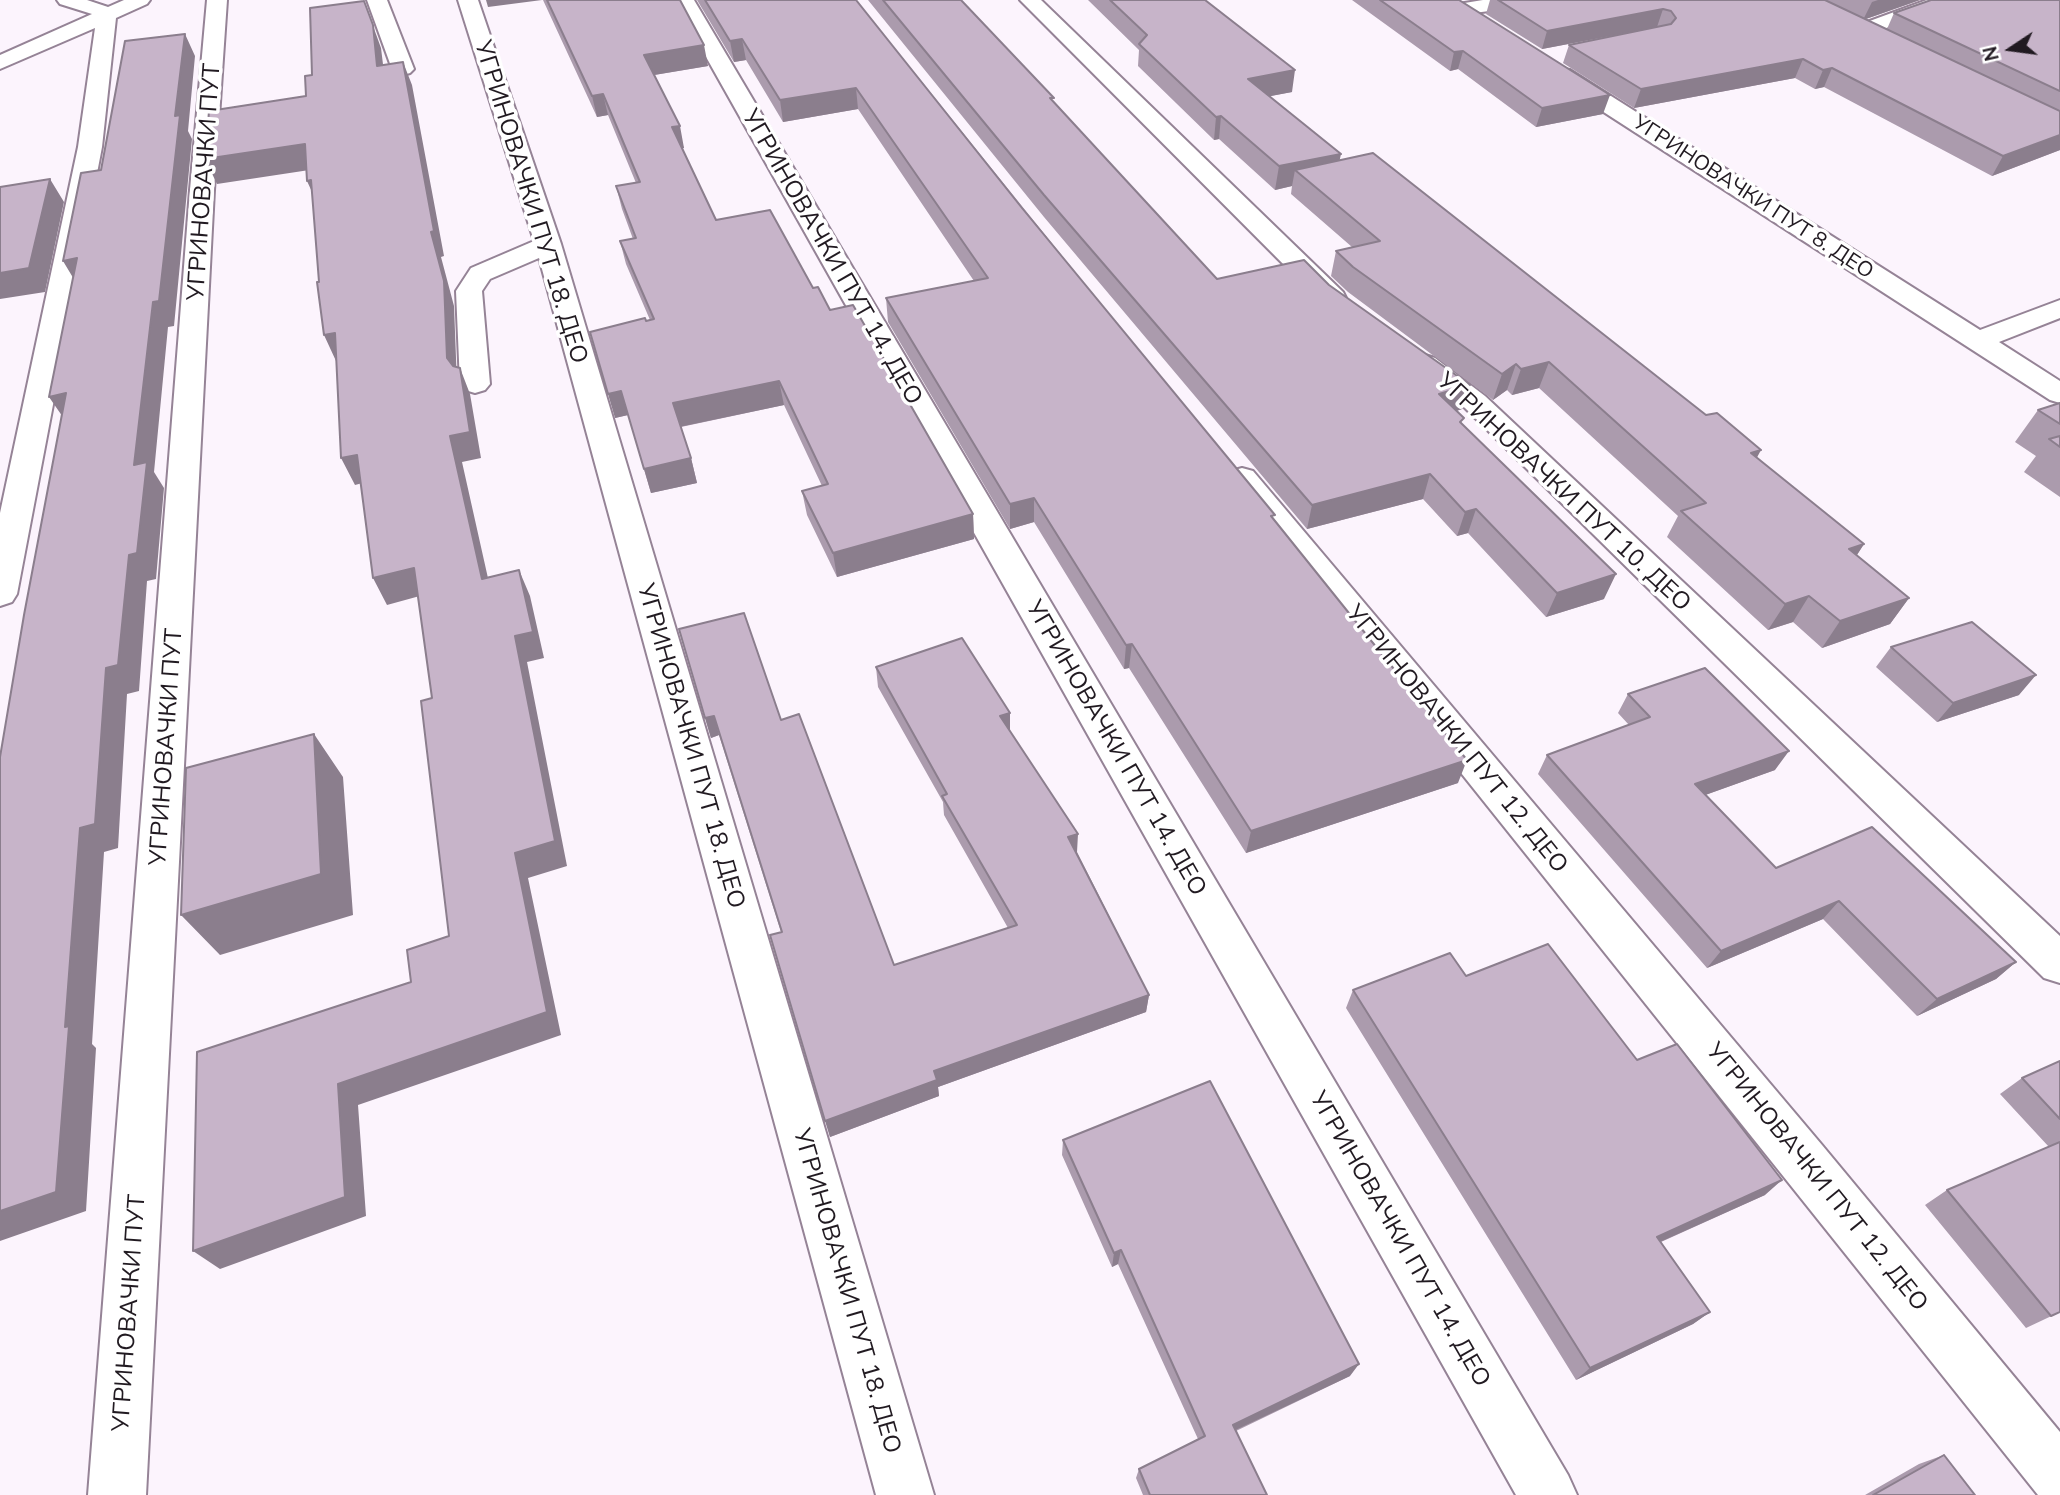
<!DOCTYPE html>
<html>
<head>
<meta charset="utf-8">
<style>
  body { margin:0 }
  #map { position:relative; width:2060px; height:1495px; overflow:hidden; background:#fcf4fd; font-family:Mulish,sans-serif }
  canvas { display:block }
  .north { position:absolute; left:1976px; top:14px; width:70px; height:70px; -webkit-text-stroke:5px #fff; paint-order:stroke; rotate:257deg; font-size:19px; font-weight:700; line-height:28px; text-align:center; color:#211a21 }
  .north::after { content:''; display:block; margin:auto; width:24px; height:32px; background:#211a21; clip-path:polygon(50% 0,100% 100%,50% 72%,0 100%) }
</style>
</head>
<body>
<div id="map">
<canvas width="2060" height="1495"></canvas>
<div class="north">N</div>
</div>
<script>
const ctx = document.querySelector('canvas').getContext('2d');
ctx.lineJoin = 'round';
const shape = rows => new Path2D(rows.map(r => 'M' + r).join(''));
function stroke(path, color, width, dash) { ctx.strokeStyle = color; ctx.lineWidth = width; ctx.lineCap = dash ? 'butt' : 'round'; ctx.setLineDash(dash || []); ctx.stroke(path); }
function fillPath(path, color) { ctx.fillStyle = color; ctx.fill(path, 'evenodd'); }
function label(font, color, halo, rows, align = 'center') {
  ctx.font = font + ' Mulish,sans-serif'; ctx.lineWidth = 7; ctx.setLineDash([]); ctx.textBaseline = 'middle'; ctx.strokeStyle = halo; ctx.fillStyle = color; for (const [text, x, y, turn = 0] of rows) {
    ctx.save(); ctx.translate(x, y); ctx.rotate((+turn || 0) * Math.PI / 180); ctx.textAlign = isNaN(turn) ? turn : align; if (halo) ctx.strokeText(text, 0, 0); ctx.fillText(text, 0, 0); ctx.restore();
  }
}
const minor = shape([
  [57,0,87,0,108,7,124,0,150,0,147,4,116,18,102,147,17,594,12,602,0,606,0,513,78,147,95,28,0,69,0,55,92,14,60,4,57,0],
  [207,0,227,0,214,190,146,1495,88,1495,190,190,207,0],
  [367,0,387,0,414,69,410,73,403,75,396,73,392,69,367,0],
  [458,0,478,0,561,244,934,1495,876,1495,539,258,490,279,482,291,490,384,485,390,475,393,465,390,460,384,456,291,471,268,534,241,458,0],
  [674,0,694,0,1568,1475,1577,1495,1516,1495,674,0],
  [1020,0,1041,0,1343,292,1346,298,1343,304,1333,306,1323,304,1020,0],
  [1483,0,1537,0,1527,6,1459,15,1449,9,1452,5,1483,0],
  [1927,0,1955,0,1952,4,1870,34,1863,36,1856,34,1853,30,1856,26,1927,0],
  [1562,69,1570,70,1980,330,2060,300,2060,318,1999,342,2060,381,2060,403,2050,400,1554,80,1551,75,1554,70,1562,69],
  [1425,355,1435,358,1485,396,2060,936,2060,983,2044,978,1465,408,1415,370,1411,364,1415,358,1425,355],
  [1242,468,1253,471,1822,1145,2060,1432,2060,1495,2038,1495,1231,485,1226,478,1231,471,1242,468]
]);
stroke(minor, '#958396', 4);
fillPath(minor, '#fff');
fillPath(shape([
  [543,0,680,0,708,66,654,75,684,148,682,148,716,220,813,288,830,310,973,514,974,539,837,577,807,515,802,491,822,486,784,405,681,427,691,458,697,483,651,493,628,415,615,418,646,321,650,320,626,264,620,241,633,239,622,209,616,186,636,183,608,115,597,117],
  [697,0,856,0,1274,519,1458,783,1246,853,1129,668,1124,669,1034,522,1010,529,888,322,886,298,974,281,858,109,783,122,746,60,734,62],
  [868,0,961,0,1053,102,1217,279,1329,285,1462,409,1457,411,1462,424,1604,599,1546,617,1468,533,1457,536,1423,499,1307,529,1044,217],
  [1088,0,1205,0,1292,92,1270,96,1339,160,1757,458,1864,544,1857,555,1909,598,1890,624,1822,648,1793,622,1768,630,1667,537,1678,516,1539,388,1512,395,1507,390,1493,400,1348,292,1331,276,1336,251,1352,247,1291,194,1292,186,1275,190,1219,139,1214,140,1138,66,1139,50],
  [1352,0,1459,0,1603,114,1536,127,1458,69,1450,71],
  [1490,0,1920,0,1866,19,1887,29,1894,13,2060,0,2060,150,1992,176,1824,87,1815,89,1795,78,1634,108,1563,63,1569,45,1627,33,1542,49,1486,14],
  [2060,403,2060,497,2024,472,2036,456,2015,442,2038,410],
  [679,629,781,720,894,965,1008,928,944,815,943,802,878,687,876,667,1010,713,1010,731,1077,852,1149,995,1146,1012,938,1087,939,1096,830,1137,781,932,719,735,711,738],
  [1891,647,2019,695,1937,722,1876,667],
  [1628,694,1775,770,1705,795,1776,868,2016,962,1996,979,1917,1016,1823,919,1707,968,1538,774,1547,755,1629,725,1618,713],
  [1466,976,1637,1060,1765,1195,1661,1242,1710,1312,1693,1324,1576,1380,1346,1008,1353,990],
  [2060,1061,2060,1312,2026,1328,1925,1205,1947,1190,2049,1147,2000,1094,2022,1078],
  [1063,1140,1350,1376,1236,1431,1267,1495,1143,1495,1136,1478,1139,1469,1198,1439,1118,1264,1112,1267,1062,1155],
  [1944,1455,1975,1495,1865,1495,1919,1464]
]), '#ab9bad');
fillPath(shape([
  [486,0,542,0,488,7],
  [1878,0,1920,0,1863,20,1872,2],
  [364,1,381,48,386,89,377,66],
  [1663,9,1657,27,1542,49,1547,31],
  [185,34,195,56,188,131,192,139,174,326,168,327,154,472,164,488,156,579,147,581,139,691,127,694,118,848,104,852,92,1044,96,1048,86,1211,0,1241,0,1211,65,1027,80,828,106,668,129,555,134,465],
  [742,39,746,60,734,62,730,41],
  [704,45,708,66,648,76,644,55],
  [1463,51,1458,69,1450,71,1454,52],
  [1803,59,1795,78,1634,108,1641,89],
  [403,62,412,85,444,256,441,257,454,306,457,384,447,358],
  [1832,68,1824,87,1815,89,1823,70],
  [1295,70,1292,92,1245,101,1248,79],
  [856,88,858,109,783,122,780,100],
  [603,94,608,115,597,117,592,96],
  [1610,95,1603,114,1536,127,1542,108],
  [1221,116,1219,139,1214,140,1216,117],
  [680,126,684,148,677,149,672,127],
  [2060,135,2060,150,1992,176,2003,156],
  [305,144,316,169,217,184,205,159],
  [1341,154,1336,177,1295,170,1292,186,1275,190,1279,166],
  [50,179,64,202,45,292,0,299,0,273],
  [311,180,318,205,307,181],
  [77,258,78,286,63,261],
  [335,333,336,361,324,335],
  [1549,362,1539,388,1512,395,1521,369],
  [1516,364,1507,390,1493,400,1502,374],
  [460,368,470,394,481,458,462,462,494,605,482,579,450,436],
  [779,381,784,405,679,427,673,403],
  [1470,385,1462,409,1432,418,1439,394],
  [621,391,628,415,615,418,608,394],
  [66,393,67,423,49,397],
  [1761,450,1747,476,1751,453],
  [357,455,370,481,355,485,341,458],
  [691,458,697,483,651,493,644,469],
  [1430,474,1423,499,1307,529,1312,505],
  [1034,498,1034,522,1010,529,1010,504],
  [1476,509,1468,533,1457,536,1465,512],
  [973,514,974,539,837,577,833,553],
  [1864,544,1847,570,1849,549],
  [414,568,427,594,387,605,373,578],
  [519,570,530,596,544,658,527,662,567,866,528,878,561,1035,358,1105,366,1216,220,1269,193,1251,338,1084,515,853,515,636],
  [1616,574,1604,599,1546,617,1557,593],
  [1809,596,1793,622,1768,630,1785,604],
  [1909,598,1890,624,1822,648,1840,621],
  [1132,644,1129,668,1124,669,1126,645],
  [2036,675,2019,695,1937,722,1953,703],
  [1010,713,1010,732,1000,716],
  [714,716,719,735,711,738,705,718],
  [314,734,343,777,353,915,220,955,181,915],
  [1789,751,1775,770,1683,803,1695,784],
  [1467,760,1458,783,1246,853,1251,831],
  [1078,834,1077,852,1068,856,1068,837],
  [1839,901,1823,919,1707,968,1721,951],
  [2016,962,1996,979,1917,1016,1937,999],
  [1149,995,1146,1012,938,1087,939,1096,830,1137,825,1121,934,1071],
  [1782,1180,1765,1195,1642,1250,1657,1237],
  [1121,1250,1118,1264,1112,1267,1114,1253],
  [1710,1312,1693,1324,1576,1380,1590,1368],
  [1359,1364,1350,1376,1227,1434,1233,1425]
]), '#8b7e8d');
const building = shape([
  [547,0,680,0,704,45,644,55,680,126,672,127,716,220,770,210,813,288,818,287,830,310,853,305,973,514,833,553,802,491,828,484,779,381,673,403,691,458,644,469,621,391,608,394,590,332,645,318,646,321,654,319,620,241,636,238,616,186,640,182,603,94,592,96,547,0],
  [705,0,856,0,1022,208,1275,515,1271,516,1467,760,1251,831,1132,644,1126,645,1034,498,1010,504,886,298,988,278,856,88,780,100,742,39,730,41,705,0],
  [883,0,961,0,1054,98,1050,98,1217,279,1304,260,1329,285,1470,385,1439,394,1464,418,1460,422,1616,574,1557,593,1476,509,1465,512,1430,474,1312,505,1044,195,883,0],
  [1110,0,1205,0,1295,70,1248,79,1341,154,1279,166,1221,116,1216,117,1139,44,1147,35,1110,0],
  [1380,0,1459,0,1610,95,1542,108,1463,51,1454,52,1380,0],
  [1498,0,1825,0,2060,111,2060,135,2003,156,1832,68,1823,70,1803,59,1641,89,1569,45,1671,24,1676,18,1671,11,1663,9,1547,31,1498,0],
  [1931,0,2060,0,2060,91,1894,13,1931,0],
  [364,1,373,25,377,66,403,62,434,231,431,232,444,281,447,358,453,366,460,368,470,432,450,436,482,579,519,570,533,632,515,636,555,841,515,853,547,1012,338,1084,345,1197,193,1251,197,1052,411,982,407,950,449,936,421,701,432,698,414,568,373,578,357,455,341,458,335,333,324,335,317,282,319,282,311,180,307,181,305,144,205,159,209,111,306,96,305,76,312,75,310,8,364,1],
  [185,34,175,116,180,115,159,301,153,302,134,465,147,462,137,553,129,555,118,665,106,668,95,824,80,828,65,1027,69,1026,56,1192,0,1211,0,757,24,615,66,393,49,397,77,258,63,261,81,173,101,170,125,41,185,34],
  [1373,153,1706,415,1717,413,1761,450,1751,453,1864,544,1849,549,1909,598,1840,621,1809,596,1785,604,1681,511,1706,503,1549,362,1521,369,1516,364,1502,374,1353,267,1336,251,1380,241,1295,170,1373,153],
  [50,179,29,268,0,273,0,187,50,179],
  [2060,403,2060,424,2038,410,2060,403],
  [2060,436,2060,447,2049,439,2060,436],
  [744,613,781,720,799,714,894,965,1017,925,942,796,947,794,876,667,962,638,1010,713,1000,716,1078,834,1068,837,1149,995,934,1071,937,1080,825,1121,770,935,782,932,714,716,705,718,679,629,744,613],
  [1972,622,2036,675,1953,703,1891,647,1972,622],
  [1705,668,1789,751,1695,784,1776,868,1872,827,2016,962,1937,999,1839,901,1721,951,1547,755,1650,717,1628,694,1705,668],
  [314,734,321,874,181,915,186,768,314,734],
  [1548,944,1637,1060,1677,1044,1782,1180,1657,1237,1710,1312,1590,1368,1353,990,1450,953,1466,976,1548,944],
  [2060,1061,2060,1119,2022,1078,2060,1061],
  [1210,1081,1359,1364,1233,1425,1267,1495,1150,1495,1139,1469,1205,1436,1121,1250,1114,1253,1063,1140,1210,1081],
  [2060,1142,2060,1312,2051,1316,1947,1190,2060,1142],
  [1944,1455,1975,1495,1873,1495,1944,1455]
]);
fillPath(building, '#c7b4c9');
stroke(building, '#8b7e8d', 2);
label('21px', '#211a21', '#fff', [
  ["УГРИНОВАЧКИ ПУТ 8. ДЕО",1753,197,33]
]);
label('24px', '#211a21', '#fff', [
  ["УГРИНОВАЧКИ ПУТ",204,182,-86],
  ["УГРИНОВАЧКИ ПУТ 18. ДЕО",531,202,73],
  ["УГРИНОВАЧКИ ПУТ 14. ДЕО",832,257,60],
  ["УГРИНОВАЧКИ ПУТ 10. ДЕО",1564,492,43],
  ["УГРИНОВАЧКИ ПУТ 12. ДЕО",1457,739,51],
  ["УГРИНОВАЧКИ ПУТ 18. ДЕО",691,746,74],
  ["УГРИНОВАЧКИ ПУТ",166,747,-86],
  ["УГРИНОВАЧКИ ПУТ 14. ДЕО",1116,748,60],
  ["УГРИНОВАЧКИ ПУТ 12. ДЕО",1817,1177,51],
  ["УГРИНОВАЧКИ ПУТ 14. ДЕО",1400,1239,60],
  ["УГРИНОВАЧКИ ПУТ 18. ДЕО",847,1291,74],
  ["УГРИНОВАЧКИ ПУТ",129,1313,-86]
]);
</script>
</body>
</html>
